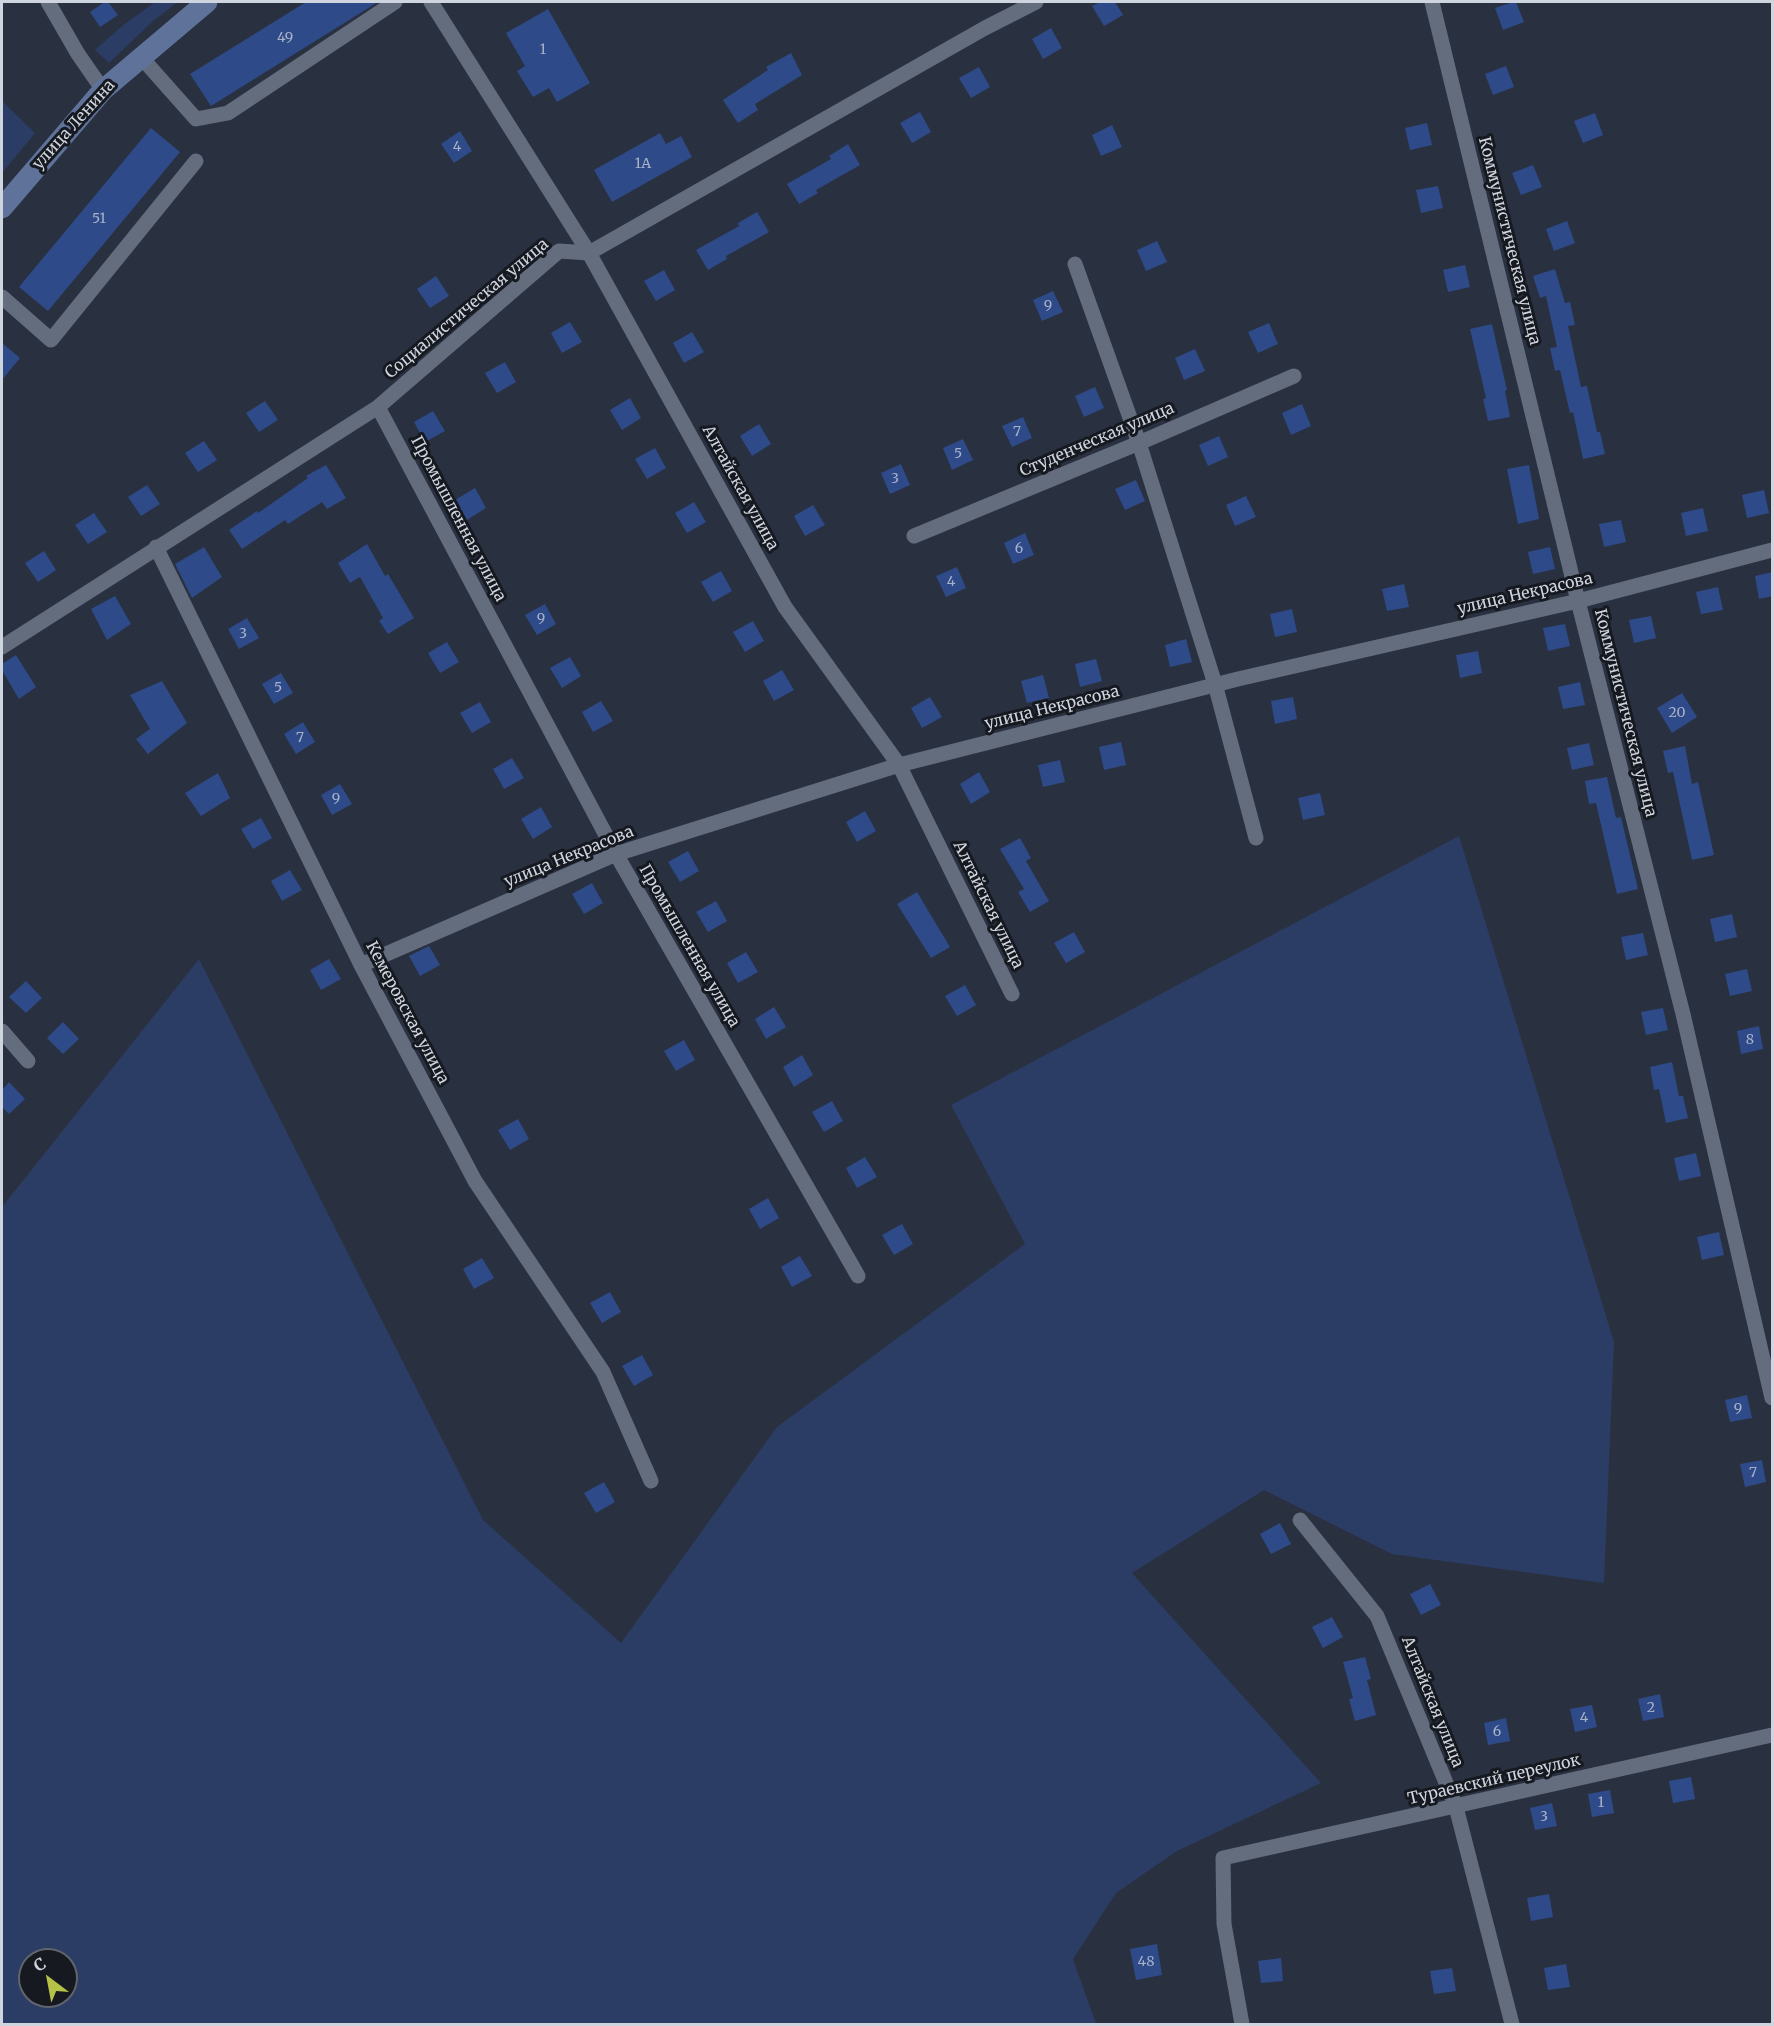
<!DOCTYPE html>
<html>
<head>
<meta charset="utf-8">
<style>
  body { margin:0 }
  #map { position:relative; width:1774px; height:2026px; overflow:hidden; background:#293140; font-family:Merriweather,serif }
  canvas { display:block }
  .frame { position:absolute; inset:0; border:3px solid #cfd5df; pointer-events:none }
  .north { position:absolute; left:18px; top:1948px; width:60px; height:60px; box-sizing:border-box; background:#161920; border:2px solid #60646c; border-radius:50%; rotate:328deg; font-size:16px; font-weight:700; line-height:24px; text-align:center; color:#cfd5df }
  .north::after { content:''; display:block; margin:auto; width:21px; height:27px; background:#b6c148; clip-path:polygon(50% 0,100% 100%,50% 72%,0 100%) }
</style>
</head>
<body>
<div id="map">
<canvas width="1774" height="2026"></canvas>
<div class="frame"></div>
<div class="north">С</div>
</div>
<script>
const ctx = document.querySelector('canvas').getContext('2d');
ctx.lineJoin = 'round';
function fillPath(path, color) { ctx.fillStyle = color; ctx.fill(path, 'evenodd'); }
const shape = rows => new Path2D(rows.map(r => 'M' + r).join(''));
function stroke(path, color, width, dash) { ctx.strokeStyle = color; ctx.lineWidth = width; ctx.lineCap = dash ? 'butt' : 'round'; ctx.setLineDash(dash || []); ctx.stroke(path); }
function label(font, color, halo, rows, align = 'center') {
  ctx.font = font + ' Merriweather,serif'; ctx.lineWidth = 6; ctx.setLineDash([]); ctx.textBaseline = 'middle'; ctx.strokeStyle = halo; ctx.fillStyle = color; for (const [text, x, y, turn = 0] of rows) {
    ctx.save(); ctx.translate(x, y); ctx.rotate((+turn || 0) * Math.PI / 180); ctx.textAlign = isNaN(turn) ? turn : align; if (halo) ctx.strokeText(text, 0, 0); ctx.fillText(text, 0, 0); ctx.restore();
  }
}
fillPath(shape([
  [155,2,178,2,153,21,109,63,95,50,122,26],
  [2,101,35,133,2,173],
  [1459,836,1614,1342,1604,1583,1392,1554,1264,1490,1132,1573,1321,1783,1177,1851,1116,1893,1073,1959,1096,2024,2,2024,2,1207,199,959,483,1520,621,1643,777,1427,1025,1244,951,1105],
  [30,1960,66,1960,66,1996,30,1996]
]), '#2b3d64');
fillPath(shape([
  [105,2,108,2,118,15,100,27,90,12],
  [306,2,378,2,211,106,190,74],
  [1100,2,1115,2,1123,15,1104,26,1092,6],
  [1513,2,1516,2,1524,22,1503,30,1495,8],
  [548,9,590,83,557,102,549,88,533,97,517,71,525,66,506,33],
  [1051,28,1062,48,1043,59,1032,39],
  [791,53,802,75,755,104,758,110,738,123,723,100,768,70,766,67],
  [1506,66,1514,87,1493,95,1485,74],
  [979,67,990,87,971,98,959,78],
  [920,112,931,132,912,143,900,123],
  [1595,113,1603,135,1583,143,1574,121],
  [1427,123,1432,145,1410,150,1405,128],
  [1112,125,1122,147,1101,156,1092,135],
  [151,128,180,152,48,311,19,287],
  [460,131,472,151,454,163,441,144],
  [660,133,666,144,681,136,692,157,612,202,594,170],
  [848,144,860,165,816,190,818,193,799,204,787,184,831,159,829,156],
  [1533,165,1542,187,1521,195,1512,173],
  [1438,186,1443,208,1421,213,1416,190],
  [757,212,769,232,726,256,727,259,708,270,696,250,739,226,738,223],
  [1567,221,1575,243,1554,251,1546,229],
  [1157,241,1167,262,1146,271,1137,250],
  [1465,265,1470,287,1448,292,1443,270],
  [1555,269,1565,303,1570,302,1575,325,1568,326,1581,387,1587,386,1597,432,1600,432,1605,454,1583,459,1573,412,1570,413,1560,370,1555,371,1550,348,1557,347,1546,296,1540,298,1533,276],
  [664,270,675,290,656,301,644,281],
  [436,276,449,296,430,308,417,289],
  [1053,291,1063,312,1042,321,1033,300],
  [570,322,582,342,562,353,551,333],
  [1269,323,1278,344,1258,353,1248,332],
  [1492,324,1507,390,1505,391,1510,417,1488,421,1483,399,1486,398,1470,329],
  [692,332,704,352,684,363,673,343],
  [2,343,20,358,2,380],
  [1195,349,1205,371,1184,380,1175,358],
  [505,362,516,382,497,393,485,373],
  [1095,387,1104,408,1084,417,1075,396],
  [630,398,641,418,622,430,610,410],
  [265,401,278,420,259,432,246,413],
  [1302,404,1311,426,1291,435,1282,413],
  [433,411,445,431,425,442,414,422],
  [1023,417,1032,438,1012,447,1002,426],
  [759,424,771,444,752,456,740,436],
  [1219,436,1228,457,1208,466,1199,445],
  [963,439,973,460,952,470,943,448],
  [204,441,217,460,198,472,185,453],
  [655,448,666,468,647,479,635,459],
  [901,464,910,485,890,494,881,473],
  [326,465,346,498,327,509,322,502,288,524,285,520,242,549,229,530,257,511,258,513,308,478,306,476],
  [1529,465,1539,519,1518,524,1507,469],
  [1136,480,1145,501,1125,510,1115,489],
  [147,485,160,504,141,516,128,497],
  [475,488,486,508,467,520,455,500],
  [1764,490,1769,513,1747,518,1742,495],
  [1246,496,1256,517,1235,526,1226,505],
  [694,502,706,522,687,533,675,513],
  [813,505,825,525,805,536,794,516],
  [1703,508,1708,531,1686,536,1681,513],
  [94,513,107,532,88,544,75,525],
  [1621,520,1626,542,1604,547,1599,524],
  [1025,533,1034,555,1013,564,1004,543],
  [367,544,385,576,388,574,414,618,388,634,379,621,383,618,360,577,350,583,338,563],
  [204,547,222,577,192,598,175,564],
  [1550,547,1555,569,1533,574,1528,552],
  [44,551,56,570,38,582,25,563],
  [957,567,966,588,946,597,936,576],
  [721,571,732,591,713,602,701,582],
  [1773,572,1773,596,1759,599,1755,576],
  [1404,584,1409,607,1387,611,1382,589],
  [1718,587,1723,610,1701,614,1696,592],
  [115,596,131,624,107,640,91,609],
  [545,604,556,624,537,635,525,615],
  [1292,609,1297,632,1275,637,1270,614],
  [1651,616,1656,638,1634,643,1629,620],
  [247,618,259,638,239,649,228,629],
  [753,621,764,641,745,652,733,632],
  [1565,624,1570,646,1548,651,1543,628],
  [1186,639,1192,662,1170,667,1165,645],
  [447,642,459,662,440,673,428,653],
  [1478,651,1482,673,1460,678,1456,655],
  [16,655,36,687,19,699,2,670,2,664],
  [570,657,581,676,562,688,550,668],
  [1096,659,1102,681,1080,687,1075,664],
  [782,670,794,690,774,701,763,681],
  [281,673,293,693,274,704,262,684],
  [1043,675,1049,698,1027,703,1021,681],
  [162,681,187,723,148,754,136,739,150,729,130,695],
  [1580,682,1585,705,1563,709,1558,687],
  [1682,693,1697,717,1672,733,1657,708],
  [930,697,942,717,922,728,911,708],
  [1293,697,1297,719,1275,724,1271,701],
  [601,701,613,721,593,732,582,712],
  [480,702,491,722,472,733,460,713],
  [303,722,315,742,296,754,284,734],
  [1121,742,1126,765,1104,770,1099,747],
  [1589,743,1594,765,1572,770,1567,748],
  [1685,746,1692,784,1698,782,1714,855,1692,860,1673,772,1668,773,1663,751],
  [512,758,524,778,504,789,493,769],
  [1060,760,1065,782,1043,787,1038,765],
  [979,772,990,792,971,804,960,784],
  [218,773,230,798,201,816,185,793],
  [1607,777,1616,818,1621,817,1638,889,1617,894,1596,803,1589,804,1585,781],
  [340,784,352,804,332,815,321,795],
  [1320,793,1325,815,1303,820,1298,798],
  [541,807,552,827,533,839,521,819],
  [865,811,876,831,857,842,846,822],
  [261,818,272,838,253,849,241,829],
  [1020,838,1031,858,1026,861,1049,901,1030,912,1018,892,1024,889,1000,849],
  [688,851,699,871,680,882,668,862],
  [290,870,302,890,282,901,271,881],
  [592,883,603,903,584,914,572,894],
  [917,892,950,947,931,958,897,904],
  [716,901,727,921,708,932,696,912],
  [1732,914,1737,937,1715,942,1710,919],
  [1074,932,1085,952,1066,963,1054,943],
  [1643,933,1648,955,1626,960,1621,937],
  [429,946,440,965,420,976,409,956],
  [746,952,758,972,738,983,727,963],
  [329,959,341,979,321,990,310,970],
  [1747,969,1752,991,1730,996,1725,974],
  [26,981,42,998,26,1013,9,997],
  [965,985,976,1005,957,1016,945,996],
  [774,1007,786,1027,766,1039,755,1019],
  [1663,1008,1668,1030,1646,1035,1641,1012],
  [63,1022,79,1039,63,1054,47,1038],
  [1759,1026,1763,1049,1741,1054,1737,1031],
  [684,1040,695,1060,676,1071,664,1051],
  [802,1055,813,1075,794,1087,783,1067],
  [1672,1062,1679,1096,1683,1096,1688,1118,1666,1123,1659,1089,1654,1090,1650,1067],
  [9,1082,25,1099,9,1114,2,1107,2,1090],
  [832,1101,843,1121,824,1132,812,1112],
  [518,1119,529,1139,510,1150,498,1130],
  [1696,1153,1701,1176,1679,1181,1674,1158],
  [865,1157,877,1177,857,1188,846,1168],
  [768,1198,779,1218,760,1229,749,1209],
  [902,1224,913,1244,894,1255,882,1235],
  [1719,1232,1724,1255,1702,1260,1697,1237],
  [800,1256,812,1276,792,1287,781,1267],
  [482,1258,494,1278,474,1289,463,1269],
  [610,1292,621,1312,602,1323,590,1303],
  [642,1355,653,1375,634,1386,622,1366],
  [1747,1395,1752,1418,1730,1422,1725,1400],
  [1762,1460,1766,1482,1745,1487,1740,1464],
  [604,1482,615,1502,596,1513,584,1493],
  [1280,1523,1291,1544,1271,1554,1260,1534],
  [1430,1584,1441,1605,1421,1615,1410,1594],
  [1332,1617,1343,1637,1323,1648,1312,1627],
  [1365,1657,1371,1679,1367,1680,1376,1715,1355,1721,1349,1699,1353,1698,1343,1662],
  [1660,1694,1664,1717,1643,1721,1638,1699],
  [1592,1705,1597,1727,1575,1732,1570,1709],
  [1506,1718,1510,1741,1488,1745,1484,1723],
  [1691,1777,1695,1799,1673,1803,1669,1781],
  [1610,1790,1614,1813,1592,1817,1588,1794],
  [1552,1803,1557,1826,1535,1830,1530,1808],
  [1549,1894,1553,1917,1531,1921,1527,1898],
  [1157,1944,1162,1975,1136,1980,1130,1949],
  [1281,1958,1283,1981,1261,1983,1258,1961],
  [1566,1964,1570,1987,1548,1990,1544,1968],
  [1452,1968,1456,1991,1434,1994,1430,1971]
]), '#2e4a88');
stroke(shape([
  [48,2,78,54,103,90],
  [431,2,589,253,785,607,899,765,1012,994],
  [1432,2,1578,601,1683,1014,1772,1398],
  [141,57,196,119,228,113,395,2],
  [1075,264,1139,443,1215,684,1256,838],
  [2,297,51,340,196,161],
  [378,407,616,854,858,1276],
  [914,536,1139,443,1294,376],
  [156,547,361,965,475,1181,603,1372,651,1481],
  [2,647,378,407,559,251,589,253,985,28,1036,2],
  [361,965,616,854,899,765,1238,679,1578,601,1772,550],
  [2,1031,28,1061],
  [1300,1520,1377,1616,1456,1807,1512,2024],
  [1242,2024,1224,1924,1223,1858,1772,1735]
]), '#646d7e', 15);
stroke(shape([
  [2,208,103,90,207,2]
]), '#5f729a', 21);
label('14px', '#a7b2c9', null, [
  ["49",285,38],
  ["1",543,50],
  ["4",457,147],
  ["1А",643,164],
  ["51",99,219],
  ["9",1048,306],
  ["7",1017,432],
  ["5",958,454],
  ["3",895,479],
  ["6",1019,549],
  ["4",951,582],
  ["9",541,619],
  ["3",243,634],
  ["5",278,688],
  ["20",1677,713],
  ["7",300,738],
  ["9",336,799],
  ["8",1750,1040],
  ["9",1738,1409],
  ["7",1753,1473],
  ["2",1651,1708],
  ["4",1584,1718],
  ["6",1497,1732],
  ["1",1601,1803],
  ["3",1544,1817],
  ["48",1146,1962]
]);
label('16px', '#cfd5df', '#161920', [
  ["улица Ленина",74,125,-48],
  ["Коммунистическая улица",1509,241,76],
  ["Социалистическая улица",467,309,-40],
  ["Студенческая улица",1097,440,-23],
  ["Алтайская улица",740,488,61],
  ["Промышленная улица",458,519,62],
  ["улица Некрасова",1525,594,-13],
  ["улица Некрасова",1052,708,-14],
  ["Коммунистическая улица",1625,713,76],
  ["улица Некрасова",569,857,-22],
  ["Алтайская улица",988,905,64],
  ["Промышленная улица",689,946,60],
  ["Кемеровская улица",407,1013,62],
  ["Алтайская улица",1432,1702,68],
  ["Тураевский переулок",1494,1780,-13]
]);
</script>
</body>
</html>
